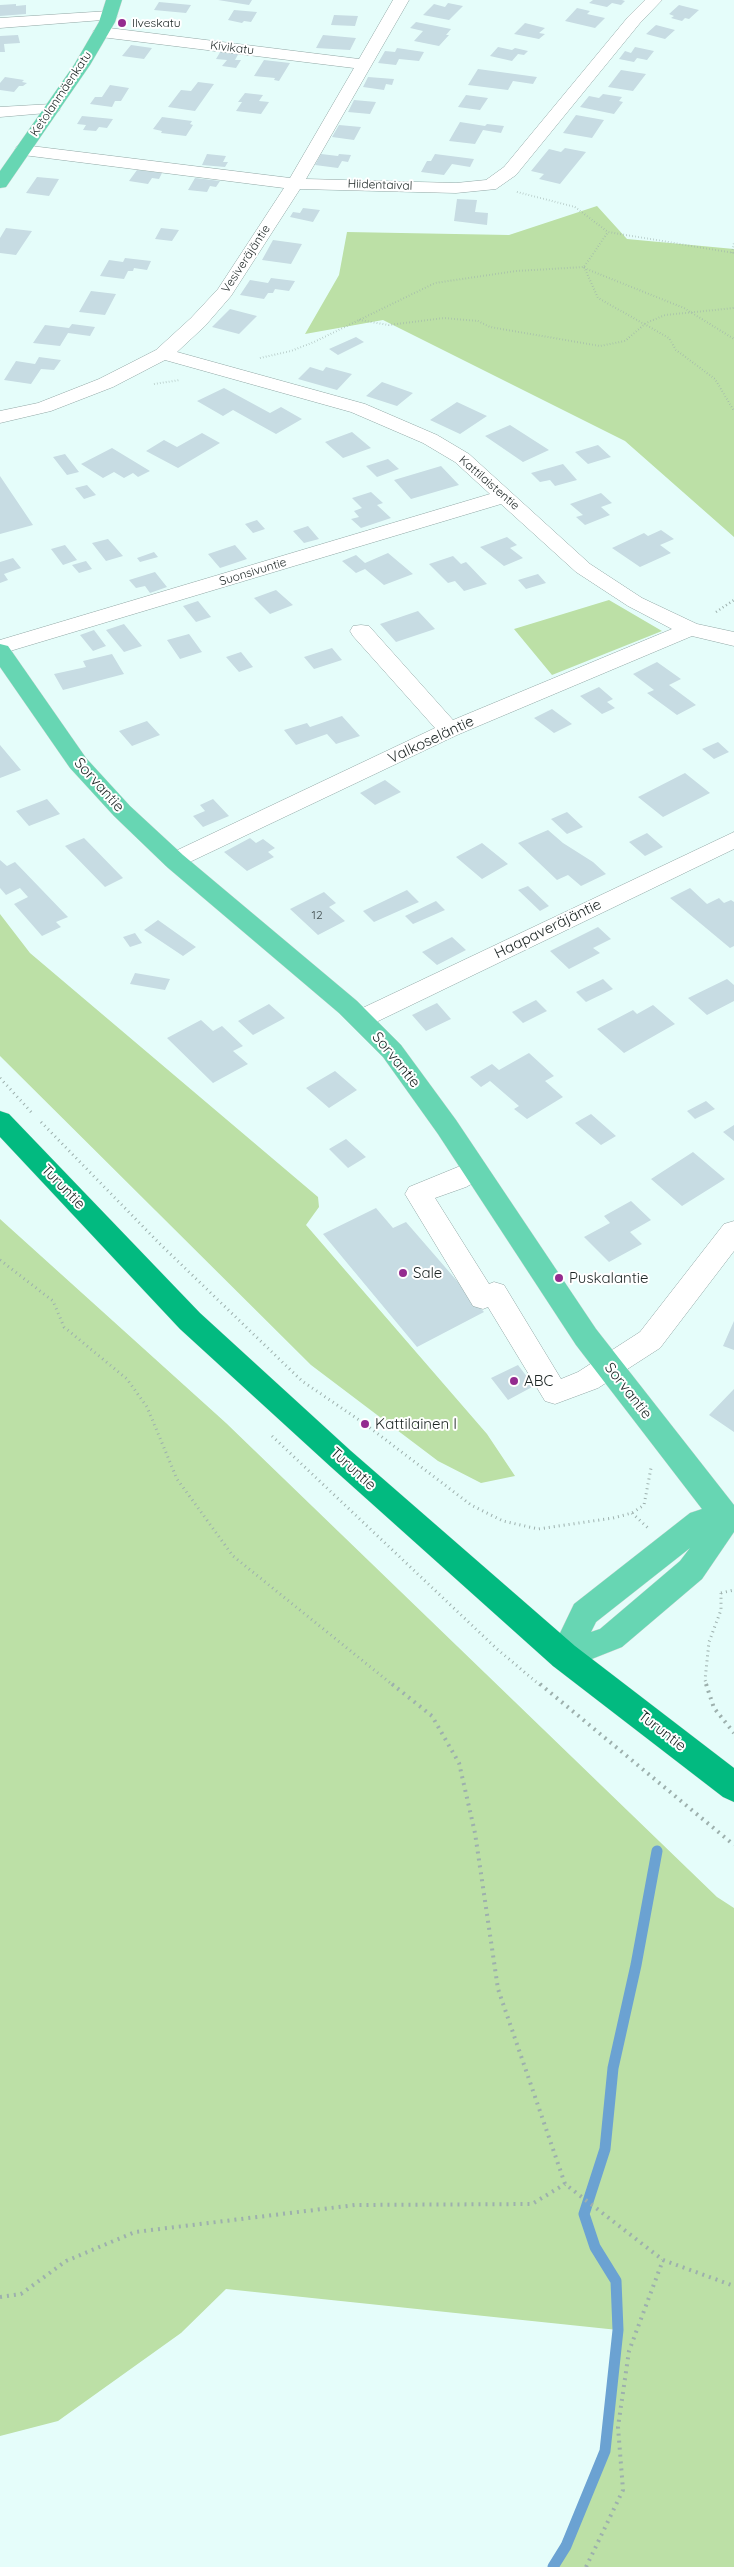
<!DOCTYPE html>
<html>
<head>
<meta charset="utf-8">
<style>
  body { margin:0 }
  canvas { display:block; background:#e5fdfa }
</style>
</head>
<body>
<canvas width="734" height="2567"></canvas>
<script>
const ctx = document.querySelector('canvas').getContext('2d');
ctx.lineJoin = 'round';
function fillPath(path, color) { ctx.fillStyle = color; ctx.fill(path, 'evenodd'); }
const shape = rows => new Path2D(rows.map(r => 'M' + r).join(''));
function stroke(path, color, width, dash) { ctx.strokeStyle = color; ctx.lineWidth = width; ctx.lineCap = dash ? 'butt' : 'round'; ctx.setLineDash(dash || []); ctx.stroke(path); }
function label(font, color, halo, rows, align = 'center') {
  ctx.font = font + ' Quicksand,sans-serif'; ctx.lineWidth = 4; ctx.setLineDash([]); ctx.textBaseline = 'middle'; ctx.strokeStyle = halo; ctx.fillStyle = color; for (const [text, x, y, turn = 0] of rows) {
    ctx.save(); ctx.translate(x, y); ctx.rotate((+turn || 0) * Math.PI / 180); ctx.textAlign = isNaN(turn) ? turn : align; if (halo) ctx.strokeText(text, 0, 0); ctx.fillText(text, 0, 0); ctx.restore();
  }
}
fillPath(shape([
  [597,206,627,239,734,249,734,537,625,441,383,320,305,334,339,275,347,232,509,235],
  [609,600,662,631,552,675,514,629],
  [0,914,30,953,318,1197,319,1207,306,1225,487,1434,515,1476,481,1483,438,1461,311,1365,0,1056],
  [0,1219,226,1423,717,1897,734,1908,734,2567,553,2567,566,2546,605,2451,618,2330,226,2289,181,2333,58,2421,0,2436]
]), '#bce0a6');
stroke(shape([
  [553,2567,566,2546,605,2451,618,2330,616,2281,595,2247,584,2214,605,2149,613,2068,636,1965,657,1851]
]), '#6ba2d2', 11);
fillPath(shape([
  [218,0,252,0,249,5],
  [593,0,622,0,625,1,621,5,612,3,607,7,589,3],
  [159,2,191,5,186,13,154,10],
  [448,3,463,6,449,20,423,15,434,4,445,7],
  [16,4,16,6,26,5,26,14,0,16,0,5],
  [679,5,699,10,689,19,685,18,682,21,671,18,674,16,669,14],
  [577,8,590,11,587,14,605,18,595,28,565,21],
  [234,10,257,12,251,22,244,21,242,23,228,20],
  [334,15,358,16,355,26,331,25],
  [416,22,451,29,446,35,449,35,439,46,414,41,423,31,410,28],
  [525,23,545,28,539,33,545,34,539,39,514,34],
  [656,25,675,30,665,39,646,34],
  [18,35,20,43,4,44,5,52,0,52,0,36],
  [323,35,356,38,350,50,316,48],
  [131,45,152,48,144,59,122,56],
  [498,47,512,50,515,48,528,51,524,55,518,54,512,61,490,56],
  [635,47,654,51,647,60,637,58,634,62,619,59,625,51,631,53],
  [397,48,424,52,419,61,399,59,396,65,378,63,385,51,395,52],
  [222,49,240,51,235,60,241,60,236,68,222,66,227,60,216,59],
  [264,60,290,63,279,81,274,80,275,78,254,76],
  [478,69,537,77,533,84,513,81,508,90,468,85],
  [621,70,646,74,633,91,608,87],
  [5,77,24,80,22,82,27,83,23,86,19,86,14,92,0,90,0,83],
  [368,77,394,79,392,85,386,84,384,90,363,87],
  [198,82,214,84,195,111,168,107,181,90,191,91],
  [110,85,129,88,121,101,115,101,112,107,90,104,95,97,102,97],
  [245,93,263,95,259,101,269,102,261,114,236,111,242,102,238,102],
  [603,94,622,97,619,101,623,102,614,114,580,107,589,96,599,98],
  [466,95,488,98,480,110,458,107],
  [354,100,376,102,370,114,348,112],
  [576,115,604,120,592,138,563,133],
  [82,116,113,119,107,128,99,127,96,131,83,130,86,125,77,124],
  [162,117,192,121,190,124,193,125,186,136,161,133,162,131,153,129],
  [460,122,485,126,487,124,504,126,501,133,483,130,475,144,449,141],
  [339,125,361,127,354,140,332,137],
  [565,148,586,152,560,184,539,179,544,174,531,171,549,149,561,152],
  [207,154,226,156,223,162,228,162,225,167,202,165],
  [321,154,338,156,339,154,351,155,348,162,342,161,338,168,315,165],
  [435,154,474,159,470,167,452,164,444,175,421,172,427,161,431,161],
  [137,170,162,173,159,179,152,178,148,184,129,181],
  [37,177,59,179,49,196,26,193],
  [195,178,220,181,216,187,210,186,207,192,188,190],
  [457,199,477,200,475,212,488,213,487,225,454,221],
  [303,208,320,210,313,222,290,217,293,212,300,213],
  [6,228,32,231,16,255,0,253,0,238],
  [161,228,179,230,172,241,155,239],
  [273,240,302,244,291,264,262,260],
  [125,258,151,261,147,270,134,268,133,271,128,271,124,279,100,276,109,260,123,262],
  [271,278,295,281,289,291,275,289,273,293,268,293,264,299,240,295,250,280,268,283],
  [91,291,116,294,105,315,79,312],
  [230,309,257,316,239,334,212,327],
  [72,324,95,327,90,336,68,333,60,346,33,343,45,325,69,328],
  [356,337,364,342,338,355,329,349],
  [39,357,61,360,54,370,41,369,31,384,4,380,16,361,35,364],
  [310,367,323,371,326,367,352,374,337,390,298,379],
  [382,382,413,393,397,406,366,396],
  [224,388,270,413,281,407,302,419,276,434,233,410,223,416,197,401],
  [457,402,487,416,460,434,430,420],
  [510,425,549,450,523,462,485,436],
  [352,432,371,448,343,458,325,442],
  [202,433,220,443,178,468,146,451,164,440,177,447],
  [598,445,611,457,588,464,575,452],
  [112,448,150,471,138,477,133,473,124,478,114,472,103,478,81,464],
  [65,454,79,472,67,475,53,457],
  [388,459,399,469,377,477,366,466],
  [563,464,577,480,555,486,550,480,540,482,531,473],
  [441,466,459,485,411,499,394,480],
  [0,476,33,525,0,534],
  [87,485,96,495,84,499,75,488],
  [371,492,383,503,377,505,391,518,361,528,351,519,359,517,354,511,362,508,352,498],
  [601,493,612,503,601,507,610,515,585,525,576,517,583,515,570,504],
  [257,520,265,529,253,533,245,524],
  [308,526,319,539,304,543,293,531],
  [661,530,674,539,660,545,671,553,640,567,612,548,644,533,648,536],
  [507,537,517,545,510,548,523,558,504,566,480,547],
  [108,539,123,556,106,561,92,543],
  [65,545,77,560,63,565,51,549],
  [235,545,247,559,220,568,208,554],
  [154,552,158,557,140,562,137,558],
  [388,553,413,574,384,585,365,569,356,573,342,561,356,555,365,563],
  [453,556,461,564,466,562,487,584,464,591,455,581,448,583,429,564],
  [13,558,21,568,4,574,8,580,0,583,0,562],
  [86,561,92,569,79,573,72,565],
  [155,572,167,587,150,593,145,586,136,588,129,580],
  [538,574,546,583,526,589,518,580],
  [276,590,293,605,270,614,254,598],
  [198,601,211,617,196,622,183,606],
  [418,611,435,629,396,642,380,624],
  [124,624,142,646,124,652,106,630],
  [94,630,106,646,93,651,80,635],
  [189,634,202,652,180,659,167,640],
  [332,648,342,660,314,669,304,657],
  [241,652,253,667,239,672,226,657],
  [112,654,124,674,63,690,54,674,86,667,83,661],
  [657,662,681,679,669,685,696,705,677,715,647,693,654,690,633,674],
  [599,687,613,699,607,702,615,708,602,714,580,696],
  [552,709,572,724,554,733,534,718],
  [342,716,360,736,336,744,327,734,296,745,284,730,307,723,310,727],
  [147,721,160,735,132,746,119,731],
  [718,742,729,752,714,759,702,749],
  [0,745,21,770,0,778],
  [685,773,710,793,663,817,638,797],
  [385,780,401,792,375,805,360,793],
  [47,799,60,814,29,826,16,811],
  [213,799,229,816,203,827,193,816,205,811,200,805],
  [567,812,583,827,567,834,551,819],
  [548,830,563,843,593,862,606,874,581,886,568,875,557,880,518,843],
  [647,833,663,847,645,856,629,842],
  [84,838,123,878,105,887,65,846],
  [250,838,256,843,263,839,275,848,268,852,274,857,247,871,224,852],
  [482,843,508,864,482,879,456,857],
  [0,860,7,866,15,862,68,917,56,922,61,927,42,936,14,904,28,897,20,888,6,895,0,888],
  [528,886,549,906,540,911,518,890],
  [690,888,707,904,719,898,724,903,731,900,734,902,734,946,730,948,670,898],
  [407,890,419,902,374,922,363,911],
  [324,892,336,903,329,907,345,921,318,935,290,909],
  [436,901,445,910,413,924,405,916],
  [158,920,196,947,183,956,144,930],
  [598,927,611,939,593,948,600,953,569,969,550,951],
  [135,933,142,943,130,947,123,937],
  [452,937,466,950,437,965,422,952],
  [135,973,170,979,165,990,130,984],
  [603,979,613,989,586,1002,576,992],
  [727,979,734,985,734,1001,707,1015,688,998],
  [536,1000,547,1011,523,1023,512,1012],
  [437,1003,451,1019,426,1031,412,1015],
  [269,1004,285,1018,253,1035,238,1021],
  [653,1005,675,1024,624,1053,597,1029,633,1010,637,1014],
  [201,1020,213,1031,222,1026,243,1046,233,1051,248,1064,213,1083,167,1038],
  [529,1053,554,1076,545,1081,563,1097,527,1119,514,1109,519,1106,490,1081,481,1087,470,1077,492,1064,499,1070],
  [335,1071,357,1090,329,1108,306,1088],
  [706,1101,715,1109,695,1119,687,1111],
  [591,1114,616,1136,601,1145,575,1123],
  [734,1125,734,1141,723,1132],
  [346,1139,366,1157,348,1168,329,1149],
  [693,1152,725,1179,682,1206,651,1179],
  [631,1201,651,1220,630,1232,642,1244,609,1262,584,1237,610,1223,604,1216],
  [376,1208,393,1228,406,1222,484,1312,417,1347,323,1234],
  [734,1321,734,1350,723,1346],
  [518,1365,534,1386,508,1400,491,1378],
  [734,1389,734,1432,709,1415]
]), '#c7dce3');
const minor = shape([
  [393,0,409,0,306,179,456,183,486,180,504,167,628,17,645,0,662,0,640,23,516,175,496,189,456,193,300,189,231,296,205,326,177,352,365,404,437,435,469,454,590,564,642,598,697,624,734,632,734,646,692,636,457,735,175,869,167,867,163,861,167,855,435,728,353,636,350,631,353,626,361,625,369,626,453,720,672,629,628,606,576,572,501,504,0,654,0,640,490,494,455,462,423,443,351,412,165,360,113,387,51,411,0,423,0,411,38,403,99,379,156,350,191,318,218,289,284,188,23,155,17,154,15,150,17,146,23,145,290,178,354,68,101,37,93,32,95,29,101,27,359,59,393,0],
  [109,11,117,16,115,19,0,28,0,18,109,11],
  [52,104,58,106,60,109,58,112,0,117,0,107,52,104],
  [734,832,734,849,370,1025,361,1028,352,1025,348,1019,352,1013,734,832],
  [475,1160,484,1163,488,1170,484,1177,466,1187,435,1198,489,1284,494,1282,504,1285,561,1379,578,1372,640,1332,724,1224,734,1221,734,1251,660,1348,598,1388,555,1404,545,1401,488,1307,483,1309,473,1306,405,1194,409,1187,475,1160]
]);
const major = shape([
  [106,0,122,0,115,22,90,65,6,187,0,188,0,171,74,65,99,22,106,0],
  [0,644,8,646,86,758,130,806,183,855,357,1001,401,1045,456,1120,596,1329,734,1505,734,1532,702,1579,622,1647,564,1670,553,1666,549,1656,574,1604,690,1513,702,1509,576,1345,438,1134,383,1057,339,1013,167,867,114,816,70,768,0,667,0,644],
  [690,1548,680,1561,600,1629,591,1632,596,1622,690,1548]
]);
const highway = shape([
  [0,1111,9,1114,200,1313,351,1451,575,1646,734,1768,734,1802,723,1797,553,1666,331,1467,180,1329,0,1137,0,1111]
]);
stroke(minor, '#91a7a5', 1);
stroke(major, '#dbdcdc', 1);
stroke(highway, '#dbdcdc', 1);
stroke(shape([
  [517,192,575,207,608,232,734,253],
  [732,253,734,243],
  [584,267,598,298,669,338,676,350,715,379,734,411],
  [584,268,684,308,734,339],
  [359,320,389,325,444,318,478,321,490,327,600,346,625,341,646,323,665,315,734,308],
  [260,358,291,351,314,342,435,283,516,271,584,267,608,232],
  [154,384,180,380]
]), '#9db0ad', 2, [0.5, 2.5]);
stroke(shape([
  [716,612,734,600]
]), '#9db0ad', 2.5, [1, 3]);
stroke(shape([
  [0,1078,33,1114],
  [41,1122,159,1243,302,1381,365,1424,471,1505,503,1521,538,1529,613,1518,632,1513,644,1505,651,1468],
  [0,1260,53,1301,64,1327,127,1379,147,1407,177,1479,233,1556,394,1686],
  [272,1436,497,1649,541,1686],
  [632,1513,648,1528],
  [721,1593,734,1590],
  [707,1686,705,1680,709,1642,721,1610,721,1593]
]), '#9db0ad', 3, [1, 4]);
stroke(shape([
  [392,1684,432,1716,459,1763,475,1833,498,1989,565,2184,663,2260,734,2286],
  [540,1684,734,1845],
  [706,1684,714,1708,734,1733],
  [0,2297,21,2294,66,2261,135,2232,355,2205,532,2204,565,2184],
  [586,2567,623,2490,618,2427,629,2351,663,2260]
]), '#9db0ad', 4, [2, 5]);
fillPath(minor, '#fff');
fillPath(major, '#67d6b3');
fillPath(highway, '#02ba80');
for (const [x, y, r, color] of [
  [122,23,5,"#942b8f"],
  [403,1273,5,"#942b8f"],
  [559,1278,5,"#942b8f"],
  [514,1381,5,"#942b8f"],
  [365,1424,5,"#942b8f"]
]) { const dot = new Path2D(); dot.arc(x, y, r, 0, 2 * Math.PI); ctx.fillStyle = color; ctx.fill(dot); stroke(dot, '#fff', 2); }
label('12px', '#1b2423', '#fff', [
  ["Ilveskatu",132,23]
], 'left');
label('12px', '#1b2423', '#fff', [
  ["Kivikatu",232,48,7],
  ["Ketolanmäenkatu",61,94,-56],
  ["Hiidentaival",380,185,2],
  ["Vesiveräjäntie",246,259,-57],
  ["Kattilaistentie",489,483,41],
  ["Suonsivuntie",253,572,-17]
]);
label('12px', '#465253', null, [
  ["12",317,915]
]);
label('15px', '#1b2423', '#fff', [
  ["Valkoseläntie",431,740,-25],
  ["Sorvantie",99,785,48],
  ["Haapaveräjäntie",548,929,-26],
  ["Sorvantie",396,1060,51],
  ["Turuntie",63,1187,46],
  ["Sorvantie",628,1391,52],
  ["Turuntie",353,1469,42],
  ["Turuntie",662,1731,38]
]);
label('15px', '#1b2423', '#fff', [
  ["Sale",413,1273],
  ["Puskalantie",569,1278],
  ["ABC",524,1381],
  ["Kattilainen I",375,1424]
], 'left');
</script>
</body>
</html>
